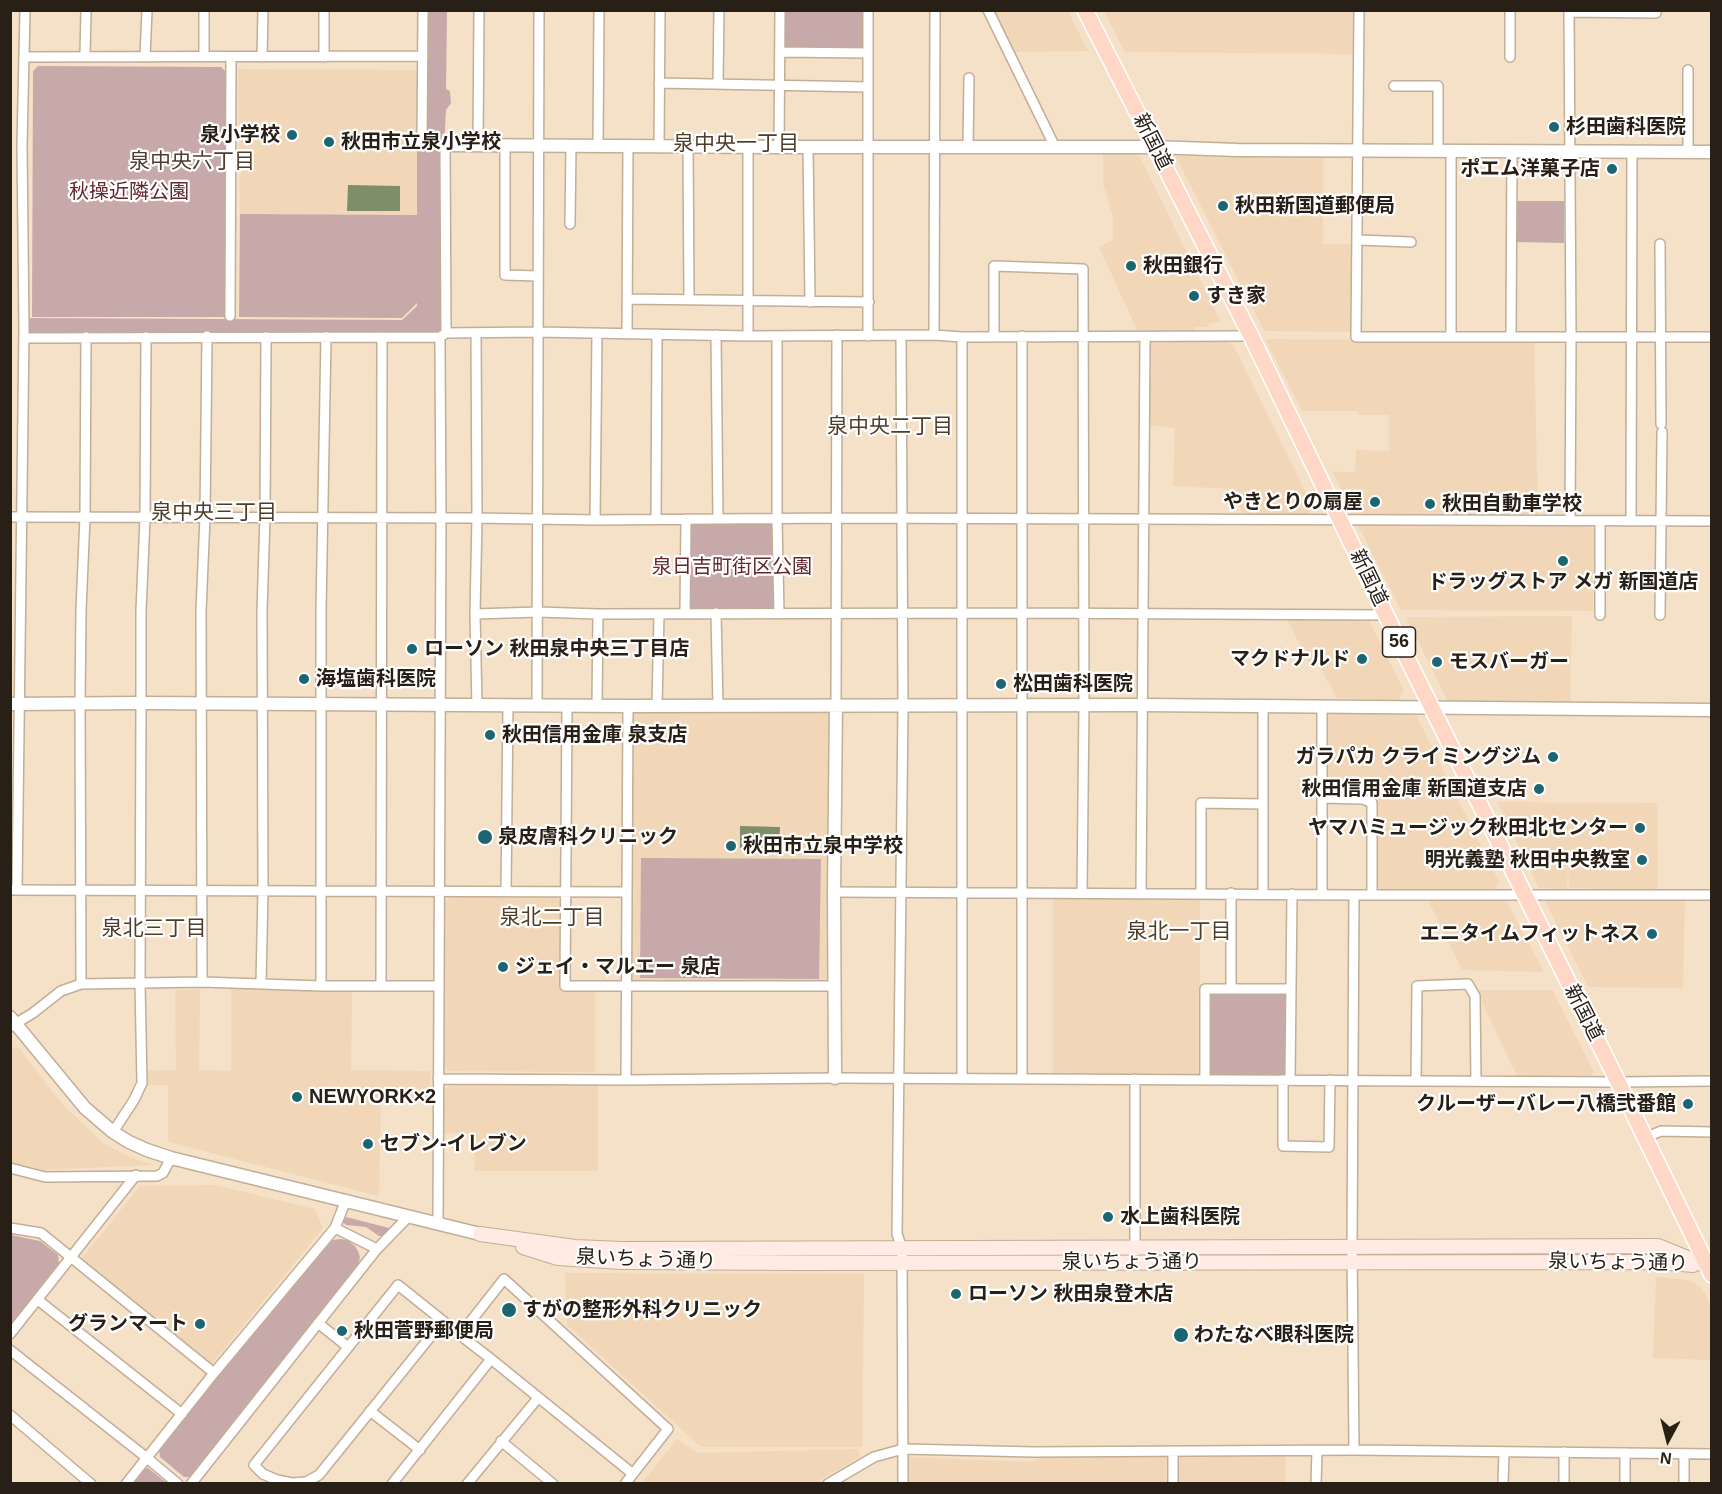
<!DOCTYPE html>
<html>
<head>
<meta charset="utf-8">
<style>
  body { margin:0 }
  #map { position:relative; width:1722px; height:1494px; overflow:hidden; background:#f5e0c8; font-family:Arial,sans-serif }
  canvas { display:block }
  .frame { position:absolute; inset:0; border:12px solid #282017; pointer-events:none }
  .north { position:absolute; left:1638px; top:1410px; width:60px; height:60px; -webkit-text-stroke:4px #fff; paint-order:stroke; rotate:187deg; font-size:16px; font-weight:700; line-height:24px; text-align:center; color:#282017 }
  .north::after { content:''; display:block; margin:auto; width:21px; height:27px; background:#282017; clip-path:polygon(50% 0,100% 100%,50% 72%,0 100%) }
</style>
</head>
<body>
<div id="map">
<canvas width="1722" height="1494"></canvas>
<div class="frame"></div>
<div class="north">N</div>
</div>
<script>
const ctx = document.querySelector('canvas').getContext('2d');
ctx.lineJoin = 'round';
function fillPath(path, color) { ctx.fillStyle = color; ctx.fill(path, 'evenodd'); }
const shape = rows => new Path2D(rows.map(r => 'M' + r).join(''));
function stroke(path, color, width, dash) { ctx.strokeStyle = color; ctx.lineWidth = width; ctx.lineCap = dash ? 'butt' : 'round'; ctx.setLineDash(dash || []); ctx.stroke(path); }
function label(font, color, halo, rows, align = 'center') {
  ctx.font = font + ' Arial,"Noto Sans JP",sans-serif'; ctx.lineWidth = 4.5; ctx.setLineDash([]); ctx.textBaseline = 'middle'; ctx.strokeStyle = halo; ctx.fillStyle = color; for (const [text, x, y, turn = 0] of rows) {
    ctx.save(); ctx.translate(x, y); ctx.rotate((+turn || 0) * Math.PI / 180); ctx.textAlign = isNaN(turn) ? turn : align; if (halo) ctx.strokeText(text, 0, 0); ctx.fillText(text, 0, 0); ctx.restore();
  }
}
fillPath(shape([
  [993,11,1068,11,1088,51,1014,52],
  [1104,11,1355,11,1355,54,1125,52],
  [238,69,419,70,417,215,240,214],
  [1103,153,1136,154,1140,157,1221,322,1209,323,1208,327,1195,327,1194,331,1138,332,1099,247,1113,240,1113,218,1103,182],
  [1175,155,1323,155,1323,244,1354,244,1354,332,1264,331],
  [1265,339,1534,341,1538,517,1355,516,1332,471,1355,473,1356,450,1389,451,1389,415,1358,415,1357,411,1302,411],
  [1151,341,1227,341,1234,346,1313,507,1307,516,1243,515,1233,489,1173,486,1175,428,1146,425,1147,344],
  [1357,524,1537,524,1540,526,1588,526,1594,529,1593,611,1401,610],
  [1367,616,1404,691,1398,700,1337,698,1316,660,1309,663,1286,617],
  [1572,616,1570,703,1448,702,1406,617],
  [836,705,834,986,626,986,628,706],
  [1331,712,1410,712,1416,715,1499,882,1494,891,1381,890,1377,886,1378,797,1329,796,1326,792,1325,718],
  [1497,802,1657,803,1658,890,1569,888,1568,856,1567,889,1539,888],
  [451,896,555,896,561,902,560,990,595,990,595,1072,449,1071,445,1066,445,904],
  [1543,897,1685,899,1683,988,1588,987],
  [1053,898,1200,898,1200,1075,1053,1075],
  [1427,898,1506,900,1544,972,1462,970],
  [200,989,199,1070,231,1071,231,989,352,991,351,1070,431,1071,430,1099,381,1100,379,1196,168,1142,168,1085,146,1085,146,1071,176,1070,175,990],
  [1476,990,1552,990,1594,1072,1588,1079,1517,1076],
  [10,1047,19,1048,62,1104,102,1142,128,1156,153,1165,41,1170,11,1162],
  [452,1084,598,1084,598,1171,474,1171,475,1134,444,1133,444,1090],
  [215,1185,315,1209,323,1228,212,1364,81,1259,140,1186],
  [565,1273,864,1274,862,1447,701,1447,567,1325],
  [1656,1277,1690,1280,1700,1287,1705,1293,1711,1307,1711,1360,1653,1358],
  [677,1439,698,1453,858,1449,860,1457,815,1483,642,1483],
  [1285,1455,1286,1483,907,1484,908,1457,1034,1462,1043,1456]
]), '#f1d7b8');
fillPath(shape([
  [421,11,447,11,446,89,450,91,451,103,446,110,444,147,441,334,27,334,27,318,402,320,417,306,417,303,402,318,239,317,240,214,417,215,417,301,417,147],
  [783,11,865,11,865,46,861,50,786,48,783,45],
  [38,66,221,67,226,72,226,317,32,317,33,71],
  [1515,201,1564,201,1564,243,1515,242],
  [693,524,772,524,776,528,775,607,772,610,692,609,689,605,689,529],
  [641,858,821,859,819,979,640,978],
  [1214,992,1284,994,1288,996,1287,1073,1283,1075,1212,1075,1208,1072,1209,994],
  [346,1217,389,1228,390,1231,384,1236,379,1236,366,1227,346,1225,343,1222],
  [11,1235,40,1241,58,1255,59,1264,11,1325],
  [340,1239,347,1240,355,1246,358,1251,360,1257,357,1271,192,1477,184,1477,160,1457,159,1449,325,1244,333,1240],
  [148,1468,167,1483,132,1483,144,1469]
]), '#c7a9aa');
fillPath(shape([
  [348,185,400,186,400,211,347,211],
  [740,826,780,827,779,849,740,848]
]), '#7e8e68');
const minor = shape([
  [423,10,422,144,445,145,446,333,440,337,440,351,441,518,438,1224],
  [868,10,868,336],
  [988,10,1055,147],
  [1359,10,1356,337,1712,337],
  [1510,10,1510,57],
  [1569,10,1571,337,1570,521],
  [1569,12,1656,13],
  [780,52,868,53],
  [85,56,86,10],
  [25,57,423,56],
  [145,57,147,10],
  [204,57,204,10],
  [262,57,263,10],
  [324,57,324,10],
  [659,83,868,87],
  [718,84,719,10],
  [1394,86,1438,86,1438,151],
  [478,145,479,10],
  [505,145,505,275,537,276],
  [598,145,599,10],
  [659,146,660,10],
  [688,146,689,299],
  [808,146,810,302],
  [779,147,780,10],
  [968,147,969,78],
  [1688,152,1688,70],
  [570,224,571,145],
  [1358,240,1411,242],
  [1660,244,1661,424],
  [628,299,869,302],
  [230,316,231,57],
  [446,333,538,332,748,336,934,335,962,337,1251,336],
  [476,333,477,518,475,614,477,706],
  [627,333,628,145],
  [716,335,718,519],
  [901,335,903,706,897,1234,902,1248,903,1484],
  [934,335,935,10],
  [748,336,748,147],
  [777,336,777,519,779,613],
  [994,337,994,266,1083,269,1084,705,1082,893],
  [1451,337,1451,151],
  [1511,337,1512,151],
  [24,338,440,337],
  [10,517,477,518,595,520,836,518,1712,521],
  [656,519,657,334],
  [595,520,597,333],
  [1600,521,1600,615],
  [1631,521,1632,151],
  [685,613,686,519],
  [716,613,718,706],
  [475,614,538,612,598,614,1021,613,1386,615],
  [1660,615,1662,432],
  [537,705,539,10],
  [836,705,837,335],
  [567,706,565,986,834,986],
  [597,706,598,614],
  [657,706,659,614],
  [1322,706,1322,894],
  [1322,798,1363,799,1372,803,1372,895],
  [17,889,24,330,22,145,25,10],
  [10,890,627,892],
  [506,891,508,706],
  [834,892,1354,895,1712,895],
  [1201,893,1201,803,1262,804],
  [1263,893,1263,706],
  [1141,894,1145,338],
  [1354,895,1352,1247,1354,1450],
  [202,982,201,611,205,517,207,336],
  [81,984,80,704,81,610,85,517,86,337],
  [261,984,263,890,262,611,265,517,266,337],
  [381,985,382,337],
  [321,986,321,611,326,337],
  [1231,989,1231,893],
  [10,1027,33,1013,61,991,81,984,202,982,321,986,438,986],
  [962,1078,962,337],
  [438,1079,626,1080,835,1078,1618,1082,1712,1081],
  [1022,1079,1022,336],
  [1205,1079,1205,989,1291,989],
  [626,1080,628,706],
  [1283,1080,1283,1146,1329,1147,1330,1080],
  [1290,1080,1292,894],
  [1416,1081,1417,986,1468,984,1475,996,1476,1081],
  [113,1132,134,1100,142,1083,140,984,141,703,141,611,145,518,146,337],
  [1645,1138,1661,1131,1712,1132],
  [10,1168,45,1177,157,1176,163,1173,171,1158],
  [10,1228,41,1233,214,1373],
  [335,1228,377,1249],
  [1135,1251,1135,1079],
  [38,1300,182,1414],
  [443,1321,319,1475,306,1482,292,1483,277,1480,263,1474,254,1465,398,1285,443,1321,460,1335,491,1359,633,1474],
  [318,1323,348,1347],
  [10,1334,136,1175],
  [460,1335,504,1279,668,1429,625,1484],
  [10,1350,147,1458,178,1484],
  [370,1411,420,1450],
  [10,1415,91,1484],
  [501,1441,553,1484],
  [1173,1451,1173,1484],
  [126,1484,214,1373,335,1228,346,1200],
  [191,1484,377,1249,408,1217],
  [392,1484,491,1359],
  [467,1484,538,1398],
  [828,1484,874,1457,903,1449,1034,1452,1354,1450,1712,1454],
  [1316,1484,1317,1451],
  [1503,1484,1504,1452],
  [1564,1484,1564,1452],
  [1625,1484,1625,1453],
  [1684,1484,1684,1454]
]);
const tertiary = shape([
  [445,145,779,147,1154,147,1237,150,1712,152],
  [10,704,141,703,628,706,1142,705,1712,710],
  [10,1017,85,1108,113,1132,129,1142,147,1150,171,1158,480,1234],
  [835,1078,834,892,836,705]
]);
const secondary = shape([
  [480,1234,575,1247,622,1249,1658,1246,1707,1266],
  [523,1247,558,1258,621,1262,798,1263,1657,1262,1693,1265]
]);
const primary = shape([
  [1085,10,1251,336,1399,642,1618,1082,1712,1275]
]);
stroke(minor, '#c2ae97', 12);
stroke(tertiary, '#c2ae97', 15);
stroke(secondary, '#c2ae97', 16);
stroke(primary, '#fff', 18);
stroke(minor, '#fff', 9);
stroke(tertiary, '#fff', 12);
stroke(secondary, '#ffebe3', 14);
stroke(primary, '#fed7c7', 15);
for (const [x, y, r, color] of [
  [1554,127,6,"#1b6670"],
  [292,135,6,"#1b6670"],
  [329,142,6,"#1b6670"],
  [1612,169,6,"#1b6670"],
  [1223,206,6,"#1b6670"],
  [1131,266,6,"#1b6670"],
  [1194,296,6,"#1b6670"],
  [1375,502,6,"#1b6670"],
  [1430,504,6,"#1b6670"],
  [1563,561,6,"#1b6670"],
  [412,649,6,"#1b6670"],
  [1362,659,6,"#1b6670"],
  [1437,662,6,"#1b6670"],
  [304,679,6,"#1b6670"],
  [1001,684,6,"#1b6670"],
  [490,735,6,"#1b6670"],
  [1553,757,6,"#1b6670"],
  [1539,789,6,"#1b6670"],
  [1640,828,6,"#1b6670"],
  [485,837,8,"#1b6670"],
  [731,846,6,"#1b6670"],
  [1642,860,6,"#1b6670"],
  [1652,934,6,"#1b6670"],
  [503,967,6,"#1b6670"],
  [297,1097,6,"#1b6670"],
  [1688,1104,6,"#1b6670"],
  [368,1144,6,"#1b6670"],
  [1108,1217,6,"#1b6670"],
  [956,1294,6,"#1b6670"],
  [509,1310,8,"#1b6670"],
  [200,1324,6,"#1b6670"],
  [342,1331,6,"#1b6670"],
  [1181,1335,8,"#1b6670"]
]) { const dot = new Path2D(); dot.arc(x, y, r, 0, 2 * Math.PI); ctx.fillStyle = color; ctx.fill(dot); stroke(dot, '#fff', 2); }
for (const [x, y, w] of [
  [1399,642,33]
]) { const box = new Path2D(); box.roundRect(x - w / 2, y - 15, w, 30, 4.5); ctx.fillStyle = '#fff'; ctx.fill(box); stroke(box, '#282017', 1.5); }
label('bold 18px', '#282017', null, [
  ["56",1399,642]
]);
label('bold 20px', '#282017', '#fff', [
  ["杉田歯科医院",1566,127],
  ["泉小学校",280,135,"right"],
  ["秋田市立泉小学校",341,142],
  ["ポエム洋菓子店",1600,169,"right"],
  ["秋田新国道郵便局",1235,206],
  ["秋田銀行",1143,266],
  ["すき家",1206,296],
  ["やきとりの扇屋",1363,502,"right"],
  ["秋田自動車学校",1442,504],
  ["ドラッグストア メガ 新国道店",1563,582,"center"],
  ["ローソン 秋田泉中央三丁目店",424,649],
  ["マクドナルド",1350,659,"right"],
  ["モスバーガー",1449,662],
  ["海塩歯科医院",316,679],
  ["松田歯科医院",1013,684],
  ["秋田信用金庫 泉支店",502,735],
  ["ガラパカ クライミングジム",1541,757,"right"],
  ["秋田信用金庫 新国道支店",1527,789,"right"],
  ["ヤマハミュージック秋田北センター",1628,828,"right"],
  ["泉皮膚科クリニック",498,837],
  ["秋田市立泉中学校",743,846],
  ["明光義塾 秋田中央教室",1630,860,"right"],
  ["エニタイムフィットネス",1640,934,"right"],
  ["ジェイ・マルエー 泉店",515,967],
  ["NEWYORK×2",309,1097],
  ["クルーザーバレー八橋弐番館",1676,1104,"right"],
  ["セブン-イレブン",380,1144],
  ["水上歯科医院",1120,1217],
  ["ローソン 秋田泉登木店",968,1294],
  ["すがの整形外科クリニック",522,1310],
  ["グランマート",188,1324,"right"],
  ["秋田菅野郵便局",354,1331],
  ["わたなべ眼科医院",1194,1335]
], 'left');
label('20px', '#282017', '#fff', [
  ["新国道",1152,142,63],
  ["新国道",1368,578,64],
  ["新国道",1583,1013,63],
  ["泉いちょう通り",646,1260,2],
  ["泉いちょう通り",1132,1262],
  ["泉いちょう通り",1618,1263,1]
]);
label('20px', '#64272e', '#fff', [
  ["秋操近隣公園",129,192],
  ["泉日吉町街区公園",732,567]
]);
label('21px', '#4e3d29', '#fff', [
  ["泉中央一丁目",736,144],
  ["泉中央六丁目",192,162],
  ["泉中央二丁目",890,427],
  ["泉中央三丁目",214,513],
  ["泉北二丁目",552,918],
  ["泉北三丁目",154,929],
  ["泉北一丁目",1179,932]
]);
</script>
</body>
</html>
